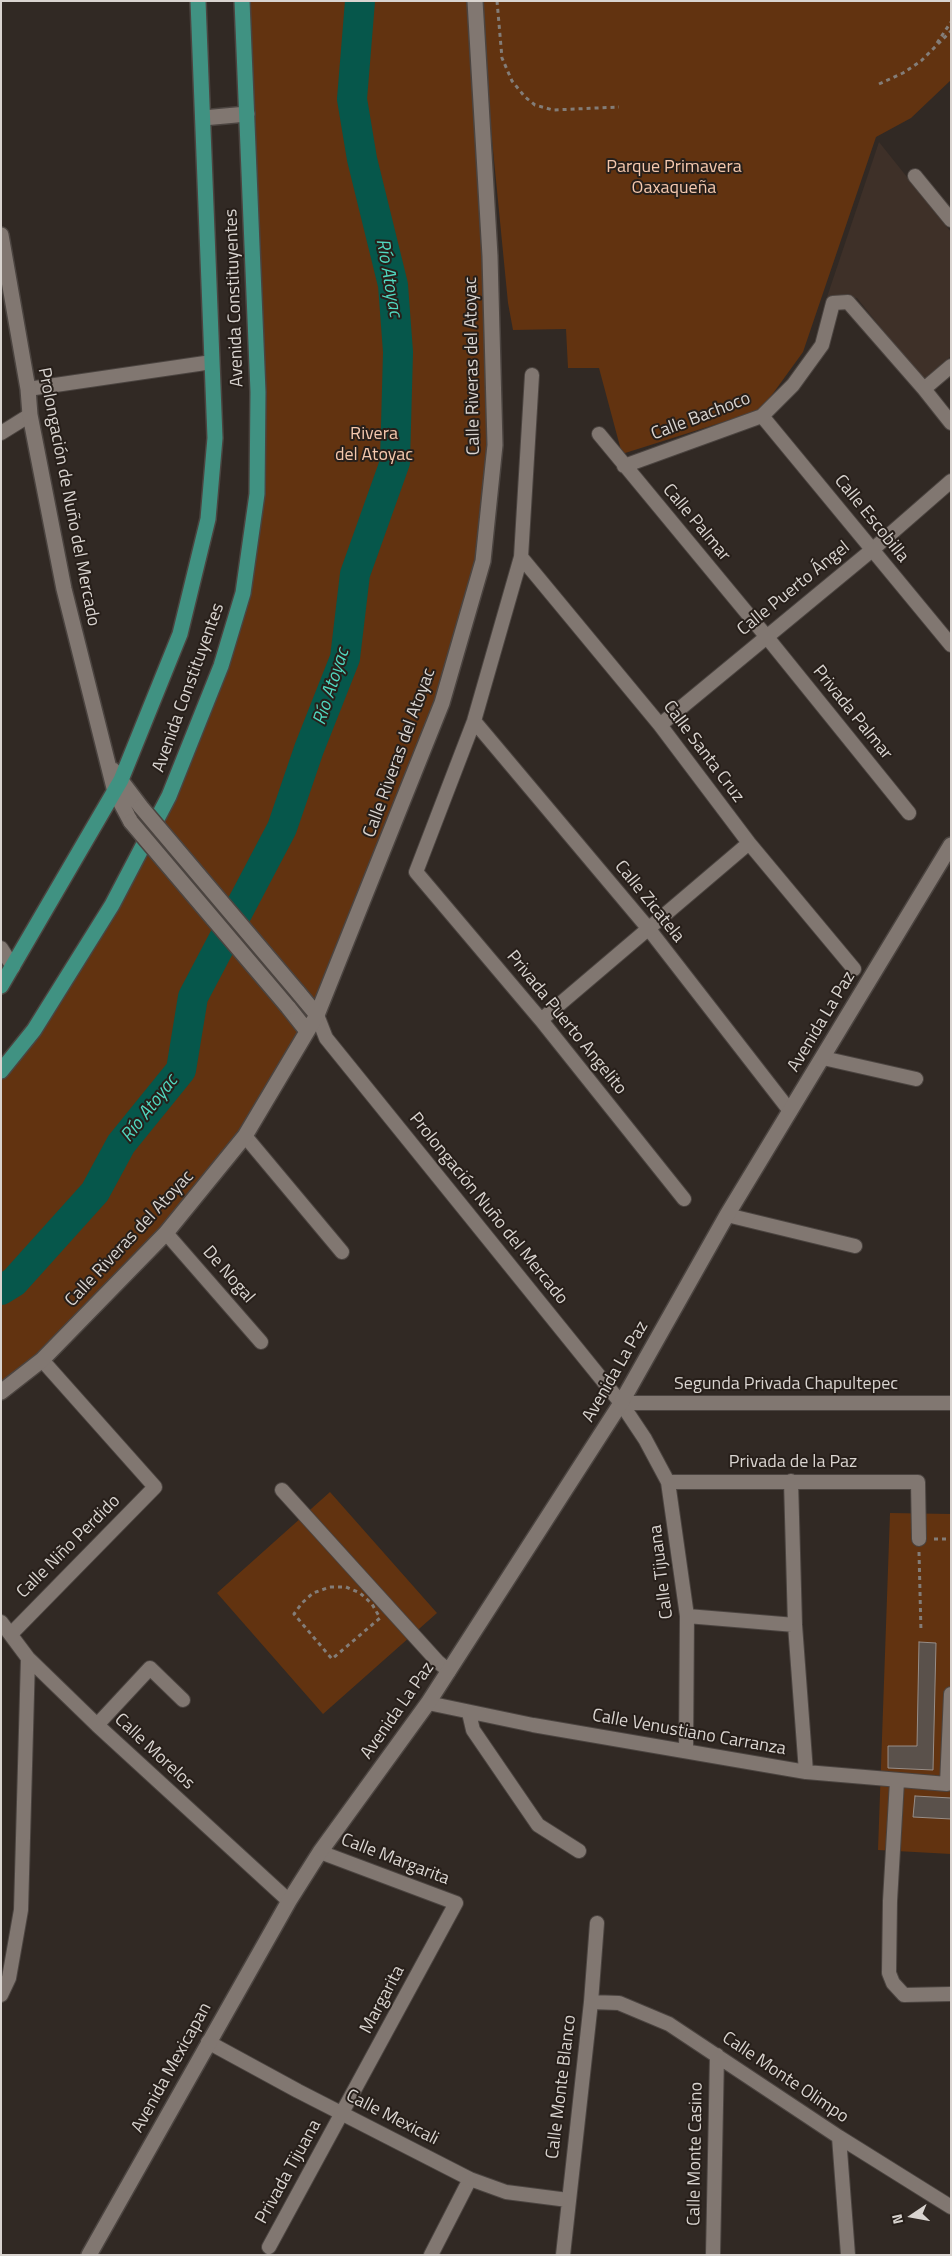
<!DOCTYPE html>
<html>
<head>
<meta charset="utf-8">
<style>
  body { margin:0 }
  #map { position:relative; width:952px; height:2256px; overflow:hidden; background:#312924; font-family:"Titillium Web",sans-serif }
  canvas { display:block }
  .frame { position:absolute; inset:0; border:2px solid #d9d4d0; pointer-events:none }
  .north { position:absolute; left:887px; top:2191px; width:50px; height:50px; -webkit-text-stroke:4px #271f1a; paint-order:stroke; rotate:258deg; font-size:14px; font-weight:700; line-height:20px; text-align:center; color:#d9d4d0 }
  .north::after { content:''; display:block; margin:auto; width:18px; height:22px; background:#d9d4d0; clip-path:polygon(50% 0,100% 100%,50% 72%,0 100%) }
</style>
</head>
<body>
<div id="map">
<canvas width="952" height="2256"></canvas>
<div class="frame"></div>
<div class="north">N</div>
</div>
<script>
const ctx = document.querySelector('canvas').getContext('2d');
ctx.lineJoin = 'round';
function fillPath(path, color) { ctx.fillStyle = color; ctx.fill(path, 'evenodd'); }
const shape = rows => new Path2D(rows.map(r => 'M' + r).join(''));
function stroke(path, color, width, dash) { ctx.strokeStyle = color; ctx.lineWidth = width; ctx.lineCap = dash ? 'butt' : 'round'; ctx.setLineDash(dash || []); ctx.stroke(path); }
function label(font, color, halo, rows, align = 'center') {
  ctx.font = font + ' "Titillium Web",sans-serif'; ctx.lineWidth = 4; ctx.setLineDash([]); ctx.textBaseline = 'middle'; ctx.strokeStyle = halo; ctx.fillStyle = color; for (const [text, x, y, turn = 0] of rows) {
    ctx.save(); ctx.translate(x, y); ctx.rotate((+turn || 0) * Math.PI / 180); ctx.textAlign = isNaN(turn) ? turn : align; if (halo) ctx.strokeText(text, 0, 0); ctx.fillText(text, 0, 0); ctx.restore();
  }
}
fillPath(shape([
  [879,142,951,232,951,356,923,380,857,298,827,297]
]), '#3e3028');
fillPath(shape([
  [242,1,951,1,951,80,911,118,876,137,803,352,761,410,622,454,599,368,568,368,566,329,513,330,508,303,485,68,495,445,483,561,442,703,317,1015,245,1136,166,1233,1,1392,1,1067,34,1030,169,796,243,593,258,392],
  [330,1492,437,1613,323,1714,217,1593],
  [890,1513,951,1514,951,1854,878,1850]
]), '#623310');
stroke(shape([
  [1,1290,14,1282,95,1192,121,1144,181,1070,193,997,282,828,309,749,345,658,355,574,395,462,398,352,393,285,362,159,352,99,360,1]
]), '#06574b', 30);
const building = shape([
  [919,1642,936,1643,933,1770,888,1768,888,1746,917,1746,919,1642],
  [915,1796,951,1798,951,1819,913,1817,915,1796]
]);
fillPath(building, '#5a514b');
stroke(building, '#978d87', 1);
const street = shape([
  [915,176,951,220],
  [532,375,521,557,474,721,416,872,541,1020,684,1199],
  [28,389,212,362],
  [924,389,951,366],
  [762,416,951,645],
  [1,433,30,415],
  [599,434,766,636,909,813],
  [624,466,762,416,793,385,822,345,833,303,848,302,924,389,951,423],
  [521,557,660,725,749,843,854,969],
  [474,721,648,928,790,1111],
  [660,725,872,550,951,481],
  [1,948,13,967],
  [317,1015,326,1038,621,1403,645,1439,668,1482,687,1616,686,1751],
  [541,1020,749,843],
  [823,1058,916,1079],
  [245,1136,342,1252],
  [727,1215,855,1246],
  [166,1233,261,1342],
  [621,1403,951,1403],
  [791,1481,795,1625,806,1772],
  [668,1482,918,1482,919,1539],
  [282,1490,438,1662,449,1671],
  [687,1616,795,1625],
  [1,1622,28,1658,97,1725,289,1901],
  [11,1634,155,1487,42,1360],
  [428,1703,533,1725,806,1772,947,1784,951,1694],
  [469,1713,473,1730,538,1825,579,1851],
  [97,1725,150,1668,183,1700],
  [897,1781,890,1901,889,1973,893,1983,904,1995,951,1994],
  [1,1995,9,1978,21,1910,28,1658],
  [591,2002,619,2003,669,2024,839,2137,951,2207],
  [208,2042,298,2091,470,2179,506,2192,568,2200],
  [839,2137,848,2255],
  [269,2247,456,1903,320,1852],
  [431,2255,470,2179],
  [563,2255,591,2002,597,1923],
  [713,2255,717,2055]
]);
const secondary = shape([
  [203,118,247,114],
  [1,235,28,389,30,415,64,589,115,792,131,822],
  [113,770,141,807],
  [297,991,317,1015],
  [288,1007,307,1031],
  [1,1392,42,1360,166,1233,245,1136,317,1015,442,703,483,561,495,445,490,256,475,1],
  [89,2255,289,1901,320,1852,428,1703,621,1403,727,1215,951,845]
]);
const primary = shape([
  [1,986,121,780,180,634,208,519,215,438,198,1],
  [1,1071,34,1030,112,905,169,796,221,666,243,593,257,494,258,392,242,1]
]);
stroke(street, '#4b4440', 16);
stroke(secondary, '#4b4440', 18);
stroke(primary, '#4b4440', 18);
stroke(shape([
  [497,1,502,58,512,81,525,97,535,105,553,110,619,107],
  [937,43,951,22],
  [879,84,903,73,921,61,951,31],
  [934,1539,951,1539],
  [919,1552,921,1632],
  [330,1587,346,1587,360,1593,372,1604,380,1618,332,1659,294,1614,302,1603,313,1593,330,1587]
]), '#837d78', 3, [4, 4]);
stroke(street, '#817771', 14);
stroke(secondary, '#817771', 15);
stroke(primary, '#409282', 15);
const secondaryBridge = shape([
  [141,807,297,991],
  [131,822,288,1007]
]);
stroke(secondaryBridge, '#4b4440', 18, []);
stroke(secondaryBridge, '#817771', 15);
label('18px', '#f4c8ae', '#271f1a', [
  ["Parque Primavera",674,168],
  ["Oaxaqueña",674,189],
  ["Rivera",374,435],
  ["del Atoyac",374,456]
]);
label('18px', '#d9d4d0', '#271f1a', [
  ["Avenida Constituyentes",235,298,-92],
  ["Calle Riveras del Atoyac",473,366,-91],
  ["Calle Bachoco",701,417,-21],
  ["Prolongación de Nuño del Mercado",68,497,79],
  ["Calle Escobilla",871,519,51],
  ["Calle Palmar",696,523,50],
  ["Calle Puerto Ángel",794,589,-39],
  ["Avenida Constituyentes",189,688,-70],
  ["Privada Palmar",852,713,51],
  ["Calle Santa Cruz",703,752,53],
  ["Calle Riveras del Atoyac",400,753,-70],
  ["Calle Zicatela",649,902,51],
  ["Avenida La Paz",822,1022,-59],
  ["Privada Puerto Angelito",566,1023,51],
  ["Prolongación Nuño del Mercado",488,1209,51],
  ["Calle Riveras del Atoyac",130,1239,-47],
  ["De Nogal",228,1275,49],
  ["Avenida La Paz",616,1372,-60],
  ["Segunda Privada Chapultepec",786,1385],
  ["Privada de la Paz",793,1463],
  ["Calle Niño Perdido",69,1547,-45],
  ["Calle Tijuana",662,1572,-97],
  ["Avenida La Paz",398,1711,-55],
  ["Calle Venustiano Carranza",689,1733,10],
  ["Calle Morelos",154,1752,43],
  ["Calle Margarita",395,1860,21],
  ["Margarita",383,2000,-62],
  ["Avenida Mexicapan",172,2068,-61],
  ["Calle Monte Olimpo",785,2078,34],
  ["Calle Monte Blanco",562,2087,-83],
  ["Calle Mexicali",392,2118,27],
  ["Calle Monte Casino",696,2154,-89],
  ["Privada Tijuana",289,2172,-61]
]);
label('italic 19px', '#51d7bf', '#271f1a', [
  ["Río Atoyac",388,278,80],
  ["Río Atoyac",332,687,-72],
  ["Río Atoyac",150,1109,-52]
]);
</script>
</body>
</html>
